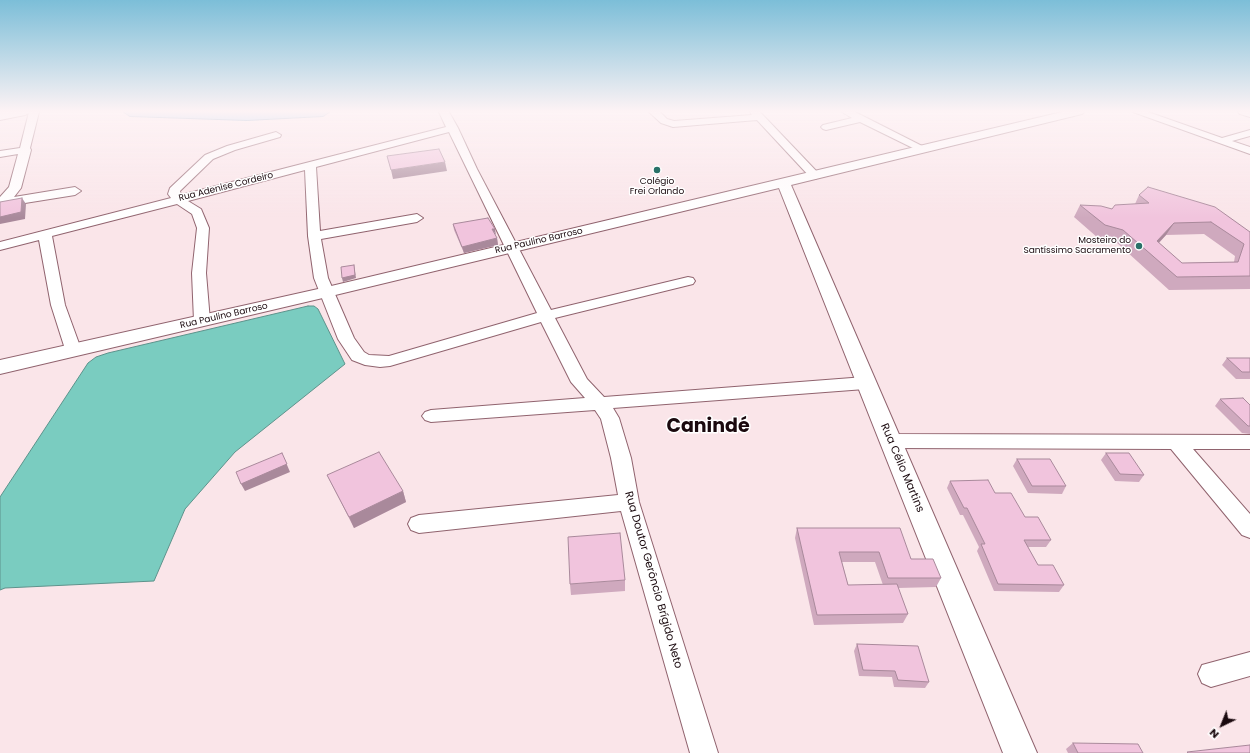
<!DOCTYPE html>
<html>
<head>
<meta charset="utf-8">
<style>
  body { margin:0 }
  #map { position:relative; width:1250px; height:753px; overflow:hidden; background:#fae5e9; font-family:Poppins,sans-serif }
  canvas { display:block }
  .north { position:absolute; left:1202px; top:705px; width:40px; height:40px; -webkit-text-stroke:3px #fff; paint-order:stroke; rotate:223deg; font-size:11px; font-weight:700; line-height:16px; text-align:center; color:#1a090e }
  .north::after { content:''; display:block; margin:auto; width:14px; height:18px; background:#1a090e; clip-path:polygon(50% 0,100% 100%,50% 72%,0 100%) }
</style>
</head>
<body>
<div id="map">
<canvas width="1250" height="753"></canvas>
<div class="north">N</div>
</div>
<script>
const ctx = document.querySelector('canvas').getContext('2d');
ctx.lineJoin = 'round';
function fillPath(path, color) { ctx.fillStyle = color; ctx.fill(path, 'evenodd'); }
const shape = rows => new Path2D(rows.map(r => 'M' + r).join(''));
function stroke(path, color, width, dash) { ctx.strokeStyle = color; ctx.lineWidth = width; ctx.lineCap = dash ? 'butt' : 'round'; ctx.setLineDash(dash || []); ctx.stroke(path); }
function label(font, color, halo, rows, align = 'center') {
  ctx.font = font + ' Poppins,sans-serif'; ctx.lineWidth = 3; ctx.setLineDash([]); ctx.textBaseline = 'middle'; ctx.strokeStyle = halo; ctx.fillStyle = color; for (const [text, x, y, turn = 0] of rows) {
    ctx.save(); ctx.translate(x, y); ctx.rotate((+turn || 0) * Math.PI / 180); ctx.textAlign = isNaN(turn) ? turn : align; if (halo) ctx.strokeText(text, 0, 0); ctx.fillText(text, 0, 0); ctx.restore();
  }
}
const water = shape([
  [308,306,314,306,318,309,345,364,235,452,185,509,154,581,5,588,0,590,0,497,88,363,96,357,108,353,308,306]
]);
fillPath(water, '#7accc0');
stroke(water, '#5d928b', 1);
const minor = shape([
  [29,112,39,112,30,148,31,150,21,188,14,197,75,187,81,191,75,195,0,207,0,197,9,187,18,154,0,157,0,151,20,148,29,112],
  [439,112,449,112,458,128,477,169,551,310,688,277,693,278,695,281,693,284,555,318,587,379,604,397,865,377,871,379,874,383,871,387,865,389,613,408,619,418,631,458,639,502,718,753,690,753,621,511,419,533,411,530,408,524,411,518,419,515,618,495,611,458,601,419,595,410,431,422,425,420,422,416,425,412,431,410,585,398,571,382,541,322,390,366,380,367,365,365,352,360,338,339,314,278,308,236,305,170,188,201,201,209,209,228,206,273,210,321,207,324,197,324,194,321,192,273,197,228,192,214,177,204,52,236,65,305,81,349,79,353,73,354,67,353,65,349,51,305,39,240,0,250,0,242,171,198,168,194,170,188,205,155,227,146,276,132,281,135,280,137,235,150,213,159,180,191,181,195,446,127,439,112],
  [449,132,537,313,389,356,369,355,364,352,354,338,328,278,321,239,417,222,423,218,417,214,320,231,316,167,449,132],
  [649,112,660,112,667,119,674,121,752,115,750,112,760,112,821,176,815,179,811,178,757,120,673,127,661,123,649,112],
  [842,112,855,112,928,149,927,151,919,151,860,122,826,130,823,129,821,127,823,125,852,118,842,112],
  [1133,112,1148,112,1222,138,1250,130,1250,136,1232,141,1250,147,1250,154,1133,112],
  [1238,112,1250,112,1250,117,1240,114,1238,112],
  [891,434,1250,435,1250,449,1193,449,1250,514,1250,538,1242,535,1171,449,891,448,884,446,882,441,884,436,891,434],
  [1250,652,1250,676,1211,687,1202,683,1198,674,1202,665,1250,652]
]);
const tertiary = shape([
  [0,112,31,112,25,115,0,120,0,112],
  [1062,112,1084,112,1082,114,791,185,1037,753,1003,753,779,188,327,297,0,374,0,360,327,287,1062,112]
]);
const primary = shape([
  [124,112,329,112,323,116,247,120,130,116,124,112]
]);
stroke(minor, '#90636e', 2);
stroke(tertiary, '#90636e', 2);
stroke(primary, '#266ea4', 2);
fillPath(minor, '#fff');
fillPath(tertiary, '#fff');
fillPath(primary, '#81c8f8');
fillPath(shape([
  [1139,195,1250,232,1250,289,1169,290,1116,242,1098,238,1074,217,1080,205,1112,209,1135,204],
  [1204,234,1235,256,1234,262,1182,263,1159,243,1166,235],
  [453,224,497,238,498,245,464,253,454,230],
  [1227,358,1250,358,1250,379,1236,379,1222,365],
  [1220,399,1250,405,1250,434,1242,433,1215,406],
  [1106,453,1144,475,1139,482,1115,481,1101,460],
  [1017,459,1066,486,1062,494,1028,493,1013,466],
  [327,475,403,491,406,502,354,528,332,485],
  [950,481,995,493,1025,517,1051,540,1046,547,1028,547,1038,565,1064,585,1059,592,994,591,977,551,979,547,963,515,960,515,947,488],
  [797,528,911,559,941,578,936,587,898,588,908,614,903,623,814,625,795,538],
  [842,562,875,562,883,585,848,585],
  [625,580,625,591,571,595,570,584],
  [857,644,929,682,925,688,894,687,892,677,859,676,854,651],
  [1073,743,1143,753,1068,753,1066,749]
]), '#cfa9be');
fillPath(shape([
  [445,162,447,171,393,179,391,170],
  [22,198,26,204,25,219,0,224,0,217],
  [1174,223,1166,235,1149,253,1157,241],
  [492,229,495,229,496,235],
  [497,238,498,245,464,253,462,247],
  [354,265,356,278,343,282,342,278],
  [282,453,290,472,245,491,241,484],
  [403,491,406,502,354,528,349,517]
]), '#a9899b');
const building = shape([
  [439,149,445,162,391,170,387,156,439,149],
  [1148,187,1215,207,1250,232,1250,276,1177,277,1123,230,1105,225,1080,205,1101,206,1112,209,1115,205,1149,203,1139,195,1148,187],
  [1211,222,1244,244,1238,262,1182,263,1157,241,1174,223,1211,222],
  [22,198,21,212,0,217,0,202,22,198],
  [488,218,495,229,492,229,497,238,462,247,453,224,488,218],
  [354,265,355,275,342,278,341,267,354,265],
  [1227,358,1250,358,1250,372,1242,372,1227,358],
  [1243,398,1250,405,1250,426,1248,426,1220,399,1243,398],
  [379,452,403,491,349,517,327,475,379,452],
  [282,453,287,464,241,484,236,472,282,453],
  [1106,453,1129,453,1144,475,1120,474,1106,453],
  [1017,459,1050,459,1066,486,1032,486,1017,459],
  [988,480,995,493,1011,493,1025,517,1038,517,1051,540,1024,540,1038,565,1053,565,1064,585,998,584,981,544,985,544,967,508,964,508,950,481,988,480],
  [797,528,900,528,911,559,933,559,941,578,888,578,879,552,839,552,848,585,897,584,908,614,817,615,797,528],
  [620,533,625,580,570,584,568,537,620,533],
  [857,644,918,646,929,682,898,680,895,671,863,670,857,644],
  [1073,743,1138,744,1143,753,1078,753,1073,743],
  [1250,745,1250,753,1188,753,1187,752,1250,745]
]);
fillPath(building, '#f1c4dd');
stroke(building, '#a9899b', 1);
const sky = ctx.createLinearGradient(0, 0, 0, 218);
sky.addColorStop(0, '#7cbed8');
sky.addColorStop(0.51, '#fdf3f5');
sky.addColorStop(1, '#fdf3f500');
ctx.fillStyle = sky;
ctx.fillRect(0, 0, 1250, 218);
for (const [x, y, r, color] of [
  [657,170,4,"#297168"],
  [1139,246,4,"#297168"]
]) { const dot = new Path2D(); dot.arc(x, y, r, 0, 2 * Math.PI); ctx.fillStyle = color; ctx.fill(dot); stroke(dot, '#fff', 1.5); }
label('9px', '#1a090e', '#fff', [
  ["Colégio",657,182],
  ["Frei Orlando",657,192],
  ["Mosteiro do",1131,241,"right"],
  ["Santíssimo Sacramento",1131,251,"right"]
]);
label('9px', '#1a090e', '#fff', [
  ["Rua Adenise Cordeiro",226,187,-14],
  ["Rua Paulino Barroso",539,241,-13],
  ["Rua Paulino Barroso",224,316,-13]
]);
label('11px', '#1a090e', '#fff', [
  ["Rua Célio Martins",902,468,67],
  ["Rua Doutor Gerôncio Brígido Neto",653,580,74]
]);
label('bold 19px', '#1a090e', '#fff', [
  ["Canindé",708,427]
]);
</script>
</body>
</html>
